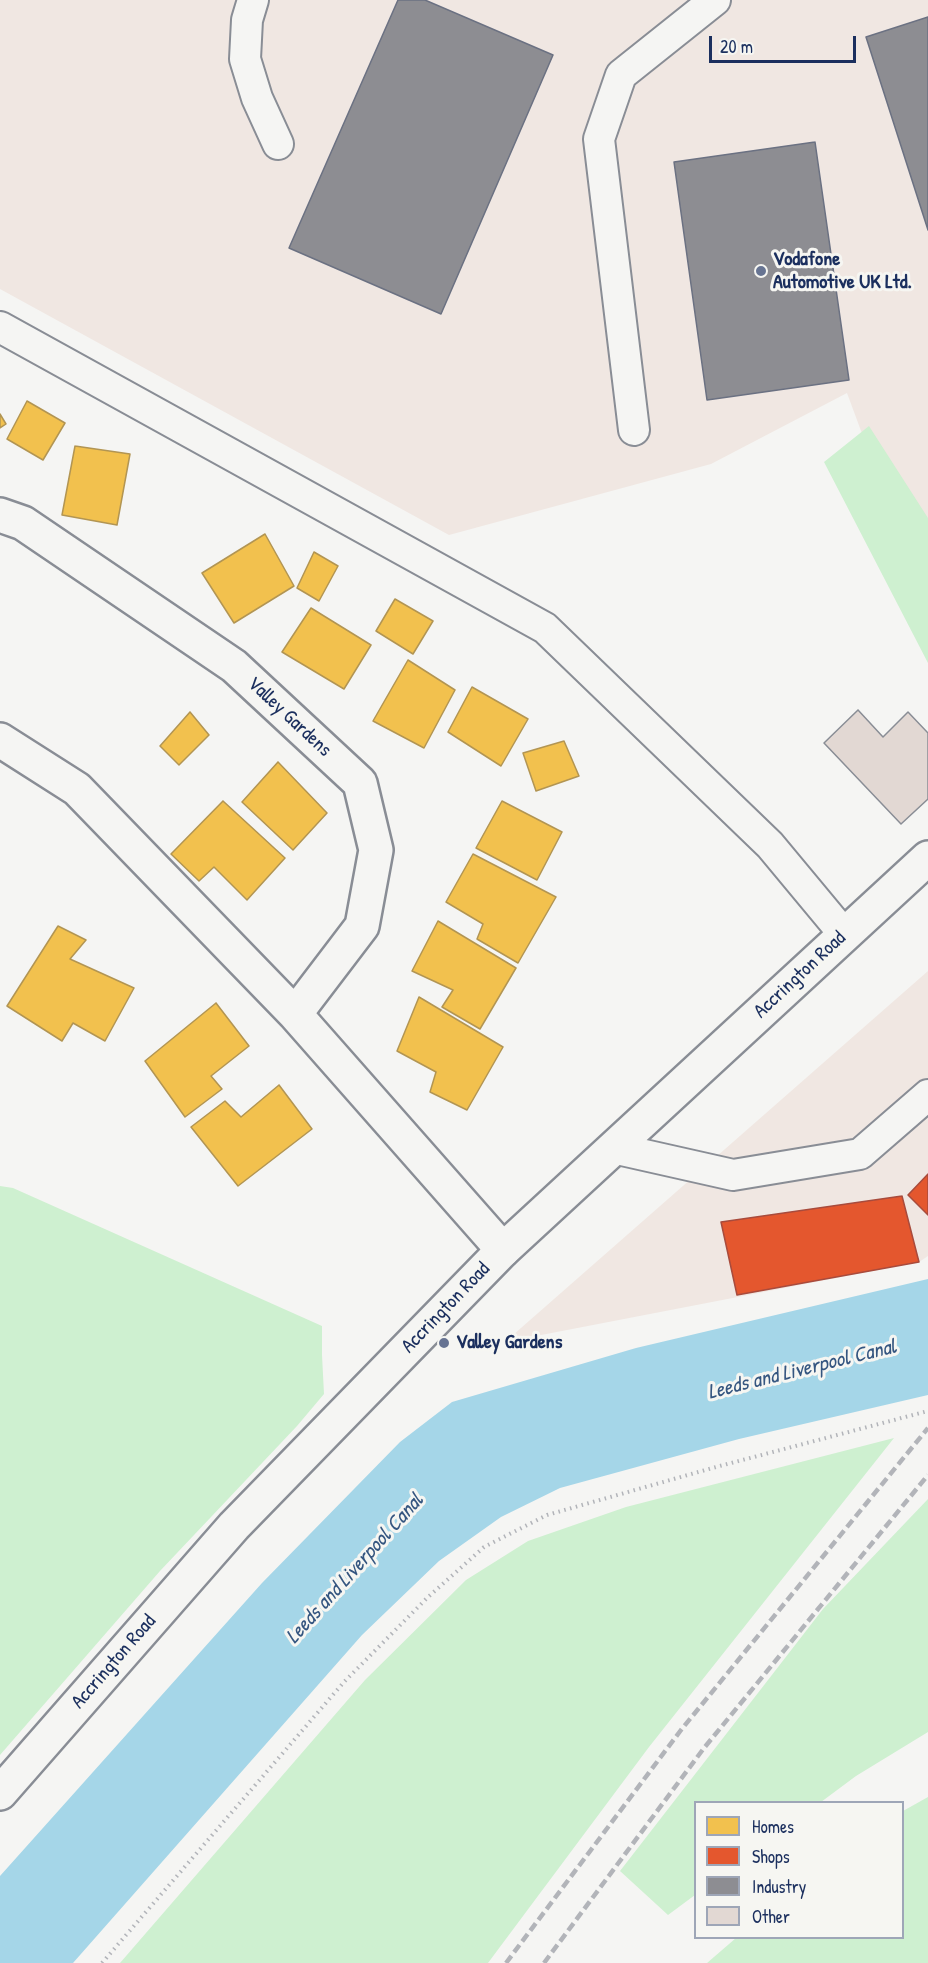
<!DOCTYPE html>
<html>
<head>
<meta charset="utf-8">
<style>
  body { margin:0 }
  #map { position:relative; width:928px; height:1963px; overflow:hidden; background:#f5f5f3; font-family:"Patrick Hand",sans-serif }
  canvas { display:block }
  .legend { position:absolute; left:694px; top:1801px; width:210px; height:138px; box-sizing:border-box; background:#f6f6f2; border:2px solid #9ea6b7; margin:0; padding:8px 10px; list-style:none; font-size:18px; color:#1b2f5e }
  .legend li { display:flex; align-items:center; gap:12px; height:30px }
  .legend b { width:30px; border:2px solid #9ea6b7 }
  .scale { position:absolute; left:709px; top:36px; width:147px; height:27px; box-sizing:border-box; border:3px solid #1b2f5e; border-top:0; padding-left:8px; font-size:18px; line-height:21px; white-space:nowrap; color:#1b2f5e; -webkit-text-stroke:4px #f6f6f2; paint-order:stroke }
</style>
</head>
<body>
<div id="map">
<canvas width="928" height="1963"></canvas>
<ul class="legend">
<li><b style="height:16px;background:#f2c14e"></b>Homes</li>
<li><b style="height:16px;background:#e4572e"></b>Shops</li>
<li><b style="height:16px;background:#8d8d92"></b>Industry</li>
<li><b style="height:16px;background:#e2d8d3"></b>Other</li>
</ul>
<div class="scale">20 m</div>
</div>
<script>
const ctx = document.querySelector('canvas').getContext('2d');
ctx.lineJoin = 'round';
function fillPath(path, color) { ctx.fillStyle = color; ctx.fill(path, 'evenodd'); }
const shape = rows => new Path2D(rows.map(r => 'M' + r).join(''));
function stroke(path, color, width, dash) { ctx.strokeStyle = color; ctx.lineWidth = width; ctx.lineCap = dash ? 'butt' : 'round'; ctx.setLineDash(dash || []); ctx.stroke(path); }
function label(font, color, halo, rows, align = 'center') {
  ctx.font = font + ' "Patrick Hand",sans-serif'; ctx.lineWidth = 6; ctx.setLineDash([]); ctx.textBaseline = 'middle'; ctx.strokeStyle = halo; ctx.fillStyle = color; for (const [text, x, y, turn = 0] of rows) {
    ctx.save(); ctx.translate(x, y); ctx.rotate((+turn || 0) * Math.PI / 180); ctx.textAlign = isNaN(turn) ? turn : align; if (halo) ctx.strokeText(text, 0, 0); ctx.fillText(text, 0, 0); ctx.restore();
  }
}
fillPath(shape([
  [0,0,928,0,928,612,847,393,711,464,449,535,0,289],
  [928,971,928,1256,919,1262,505,1342]
]), '#f0e7e2');
fillPath(shape([
  [869,426,928,518,928,663,824,462],
  [0,1186,13,1188,322,1326,322,1355,324,1394,297,1426,160,1571,0,1755],
  [894,1438,649,1747,488,1963,120,1963,365,1680,466,1580,528,1541,626,1507],
  [928,1499,928,1732,856,1776,821,1802,696,1802,695,1895,668,1915,620,1871,823,1609],
  [928,1797,928,1963,707,1963,736,1938,902,1938,903,1811]
]), '#cef0d0');
fillPath(shape([
  [928,1279,928,1395,739,1439,560,1488,501,1517,439,1561,362,1635,73,1963,0,1963,0,1876,262,1583,400,1442,452,1402,636,1348]
]), '#a5d6e8');
const homes = shape([
  [27,401,65,423,43,460,7,439,27,401],
  [0,414,6,424,0,428,0,414],
  [75,446,130,454,117,525,62,515,75,446],
  [265,534,294,586,234,623,202,573,265,534],
  [314,552,338,566,319,601,297,588,314,552],
  [395,599,433,621,413,654,376,631,395,599],
  [311,608,371,645,344,689,282,652,311,608],
  [408,660,455,690,424,748,373,721,408,660],
  [472,687,528,719,501,766,448,732,472,687],
  [190,712,209,735,179,765,160,746,190,712],
  [564,741,579,776,536,791,523,753,564,741],
  [278,762,327,813,293,850,242,802,278,762],
  [223,801,285,858,247,900,214,867,199,881,171,854,223,801],
  [502,801,562,832,537,880,476,848,502,801],
  [473,854,556,897,518,963,477,939,483,924,446,902,473,854],
  [438,921,516,968,480,1029,442,1007,453,990,412,971,438,921],
  [58,926,86,940,70,959,134,988,105,1041,73,1023,62,1041,7,1006,58,926],
  [419,997,503,1047,467,1110,430,1092,436,1072,397,1051,419,997],
  [216,1003,249,1046,211,1076,222,1089,185,1117,145,1061,216,1003],
  [279,1085,312,1129,238,1186,191,1127,225,1101,241,1117,279,1085]
]);
fillPath(homes, '#f2c14e');
stroke(homes, '#b29553', 1.5);
const shops = shape([
  [928,1174,928,1215,908,1195,928,1174],
  [902,1196,919,1262,737,1295,721,1222,902,1196]
]);
fillPath(shops, '#e4572e');
stroke(shops, '#a84b3c', 1.5);
const industry = shape([
  [398,0,425,0,553,55,441,314,289,248,398,0],
  [928,17,928,230,866,37,928,17],
  [815,142,849,380,707,400,674,162,815,142]
]);
fillPath(industry, '#8d8d92');
stroke(industry, '#6b7182', 1.5);
const building = shape([
  [858,710,883,737,908,712,928,733,928,799,901,824,824,743,858,710]
]);
fillPath(building, '#e2d8d3');
stroke(building, '#898d95', 1.5);
const service = shape([
  [253,0,247,20,245,59,257,98,278,144],
  [0,327,545,628,770,845,844,934],
  [634,430,599,139,621,75,715,0],
  [613,1148,733,1175,860,1154,928,1095]
]);
const minor = shape([
  [0,515,23,523,234,666,360,783,376,850,362,926,295,1014],
  [0,740,77,789,295,1014,503,1250]
]);
const trunk = shape([
  [0,1793,234,1526,503,1250,928,858]
]);
stroke(service, '#898d95', 34);
stroke(minor, '#898d95', 38);
stroke(trunk, '#898d95', 38);
stroke(shape([
  [102,1963,344,1682,428,1597,484,1547,547,1515,716,1467,928,1411]
]), '#b2b4b9', 4, [1.5, 4.5]);
stroke(service, '#f5f5f3', 30);
stroke(minor, '#f5f5f3', 33);
stroke(trunk, '#f5f5f3', 33);
stroke(shape([
  [506,1963,681,1730,928,1428],
  [544,1963,704,1748,928,1475]
]), '#b2b4b9', 4.5, [9, 4.5]);
for (const [x, y, r, color] of [
  [761,271,6,"#677492"],
  [444,1343,6,"#677492"]
]) { const dot = new Path2D(); dot.arc(x, y, r, 0, 2 * Math.PI); ctx.fillStyle = color; ctx.fill(dot); stroke(dot, '#f6f6f2', 2); }
label('bold 20px', '#1b2f5e', '#f6f6f2', [
  ["Vodafone",773,260],
  ["Automotive UK Ltd.",773,283],
  ["Valley Gardens",456,1343]
], 'left');
label('20px', '#1b2f5e', '#f6f6f2', [
  ["Valley Gardens",289,717,43],
  ["Accrington Road",800,975,-43],
  ["Accrington Road",446,1308,-46],
  ["Accrington Road",114,1662,-49]
]);
label('italic 21px', '#355680', '#f6f6f2', [
  ["Leeds and Liverpool Canal",802,1370,-14],
  ["Leeds and Liverpool Canal",355,1569,-48]
]);
</script>
</body>
</html>
